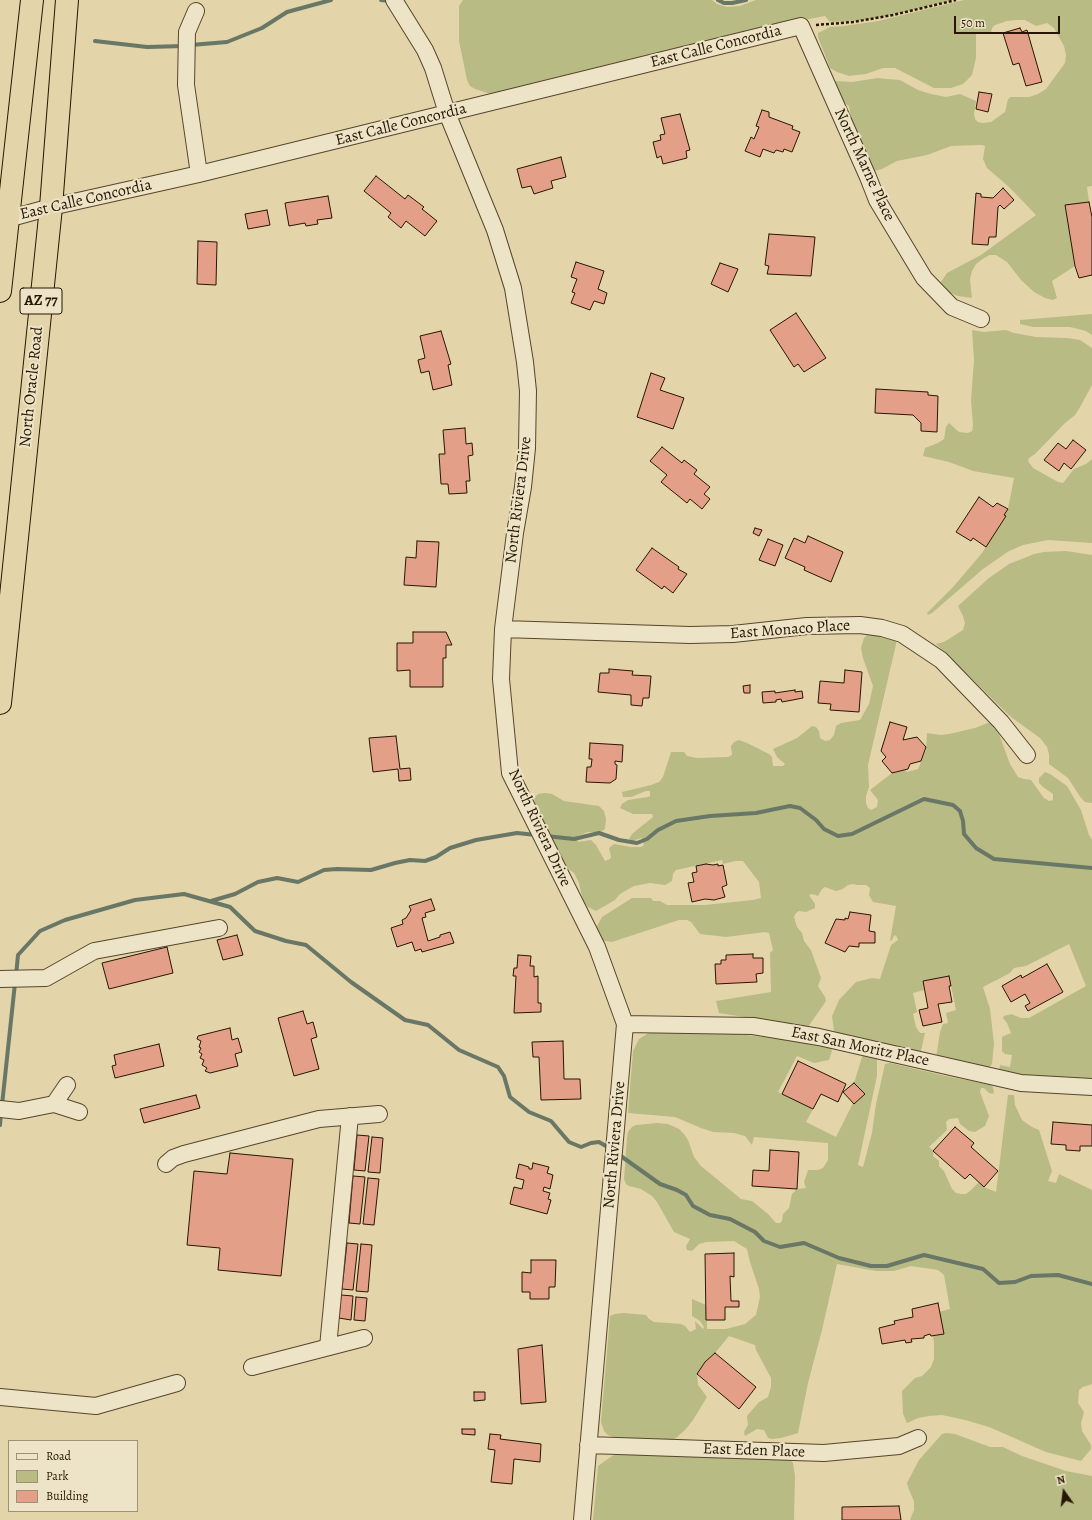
<!DOCTYPE html>
<html>
<head>
<meta charset="utf-8">
<style>
  body { margin:0 }
  #map { position:relative; width:1092px; height:1520px; overflow:hidden; background:#e3d4a9; font-family:Alegreya,serif }
  canvas { display:block }
  .legend { position:absolute; left:8px; top:1440px; width:130px; height:72px; box-sizing:border-box; background:#ede3c7; border:1px solid #9e9178; margin:0; padding:5px 7px; list-style:none; font-size:12px; color:#271602 }
  .legend li { display:flex; align-items:center; gap:8px; height:20px }
  .legend b { width:20px; border:1px solid #9e9178 }
  .north { position:absolute; left:1044px; top:1472px; width:40px; height:40px; -webkit-text-stroke:3px #ede3c7; paint-order:stroke; rotate:346deg; font-size:11px; font-weight:700; line-height:16px; text-align:center; color:#271602 }
  .north::after { content:''; display:block; margin:auto; width:14px; height:18px; background:#271602; clip-path:polygon(50% 0,100% 100%,50% 72%,0 100%) }
  .scale { position:absolute; left:954px; top:16px; width:106px; height:18px; box-sizing:border-box; border:2px solid #271602; border-top:0; padding-left:5px; font-size:12px; line-height:14px; white-space:nowrap; color:#271602; -webkit-text-stroke:3px #ede3c7; paint-order:stroke }
</style>
</head>
<body>
<div id="map">
<canvas width="1092" height="1520"></canvas>
<ul class="legend">
<li><b style="height:5px;background:#ede3c7"></b>Road</li>
<li><b style="height:11px;background:#b9bb84"></b>Park</li>
<li><b style="height:11px;background:#e49f89"></b>Building</li>
</ul>
<div class="north">N</div>
<div class="scale">50 m</div>
</div>
<script>
const ctx = document.querySelector('canvas').getContext('2d');
ctx.lineJoin = 'round';
function fillPath(path, color) { ctx.fillStyle = color; ctx.fill(path, 'evenodd'); }
const shape = rows => new Path2D(rows.map(r => 'M' + r).join(''));
function stroke(path, color, width, dash) { ctx.strokeStyle = color; ctx.lineWidth = width; ctx.lineCap = dash ? 'butt' : 'round'; ctx.setLineDash(dash || []); ctx.stroke(path); }
function label(font, color, halo, rows, align = 'center') {
  ctx.font = font + ' Alegreya,serif'; ctx.lineWidth = 4; ctx.setLineDash([]); ctx.textBaseline = 'middle'; ctx.strokeStyle = halo; ctx.fillStyle = color; for (const [text, x, y, turn = 0] of rows) {
    ctx.save(); ctx.translate(x, y); ctx.rotate((+turn || 0) * Math.PI / 180); ctx.textAlign = isNaN(turn) ? turn : align; if (halo) ctx.strokeText(text, 0, 0); ctx.fillText(text, 0, 0); ctx.restore();
  }
}
fillPath(shape([
  [463,0,712,0,717,4,727,7,740,6,756,0,952,0,891,15,863,20,832,22,829,21,825,16,777,25,491,94,475,89,470,86,467,80,459,41,459,6],
  [964,0,1092,0,1092,186,1087,187,1089,202,1065,206,1075,266,1052,281,1057,298,1053,300,1045,298,1034,292,1021,280,1007,262,996,255,990,255,984,258,976,264,972,271,970,279,972,298,958,296,948,292,939,285,947,273,981,255,1036,215,1009,187,987,168,983,159,985,146,981,145,951,146,927,155,897,161,882,169,874,171,852,123,849,106,842,101,833,84,835,81,852,82,878,78,887,79,900,80,918,90,931,94,946,97,960,94,976,101,974,114,975,119,978,122,982,123,991,122,1005,112,1008,99,1011,97,1029,97,1038,94,1046,89,1065,63,1066,55,1064,46,1054,28,1047,23,1036,26,1025,20,1016,20,1007,21,995,25,992,28,991,33,976,32,976,58,972,75,963,84,951,88,934,88,895,68,883,68,866,74,849,76,837,72,830,68,818,37,818,33,830,27,844,26,878,21],
  [1092,314,1092,335,1086,331,1070,327,1033,327,1020,324,1020,320],
  [972,330,984,332,1006,330,1014,333,1036,337,1067,338,1080,340,1092,348,1092,385,1079,409,1075,415,1065,423,1035,454,1029,458,1028,461,1033,468,1058,482,1063,483,1074,469,1086,464,1092,459,1092,543,1048,540,1023,545,1009,551,983,569,932,613,928,615,927,613,954,586,982,553,1006,516,1004,515,1008,509,1014,478,973,471,949,462,923,456,925,448,938,443,944,439,946,427,949,423,959,432,968,433,972,431,973,426,971,400,974,360],
  [1066,551,1092,555,1092,803,1085,802,1081,798,1068,778,1049,764,1049,754,1047,747,1040,738,1011,717,936,644,944,642,963,630,965,623,963,616,958,606,989,578,1009,564,1034,554,1044,552],
  [872,634,897,640,868,765,869,787,866,796,866,803,868,808,871,810,877,807,878,800,870,790,892,773,905,770,907,772,918,769,926,750,927,733,941,735,949,734,975,728,990,722,992,723,999,734,1010,764,1018,777,1024,779,1031,780,1044,798,1049,801,1053,800,1053,794,1043,787,1039,783,1039,778,1045,772,1050,774,1067,786,1081,810,1089,835,1092,840,1092,1078,1030,1078,999,1070,1000,1065,1010,1067,1012,1055,1005,1054,1002,1051,1002,1037,1011,1033,1007,1023,1003,1018,1004,1016,1011,1014,1021,1018,1029,1018,1086,986,1069,944,1026,966,1014,968,1010,973,983,987,990,1009,994,1044,992,1064,988,1069,936,1058,940,1032,943,1024,948,1023,946,1013,956,1010,949,976,923,981,924,990,913,993,917,1012,913,1014,916,1027,920,1033,925,1033,921,1051,918,1053,835,1033,834,1031,832,1016,839,1000,856,982,872,978,880,979,891,945,898,940,896,935,894,936,892,940,890,941,896,906,873,902,869,895,870,888,866,885,857,885,853,884,848,885,843,889,836,891,825,887,822,889,818,896,812,894,809,895,815,904,815,908,806,912,799,911,796,913,794,917,797,927,802,933,804,941,811,950,821,978,818,986,825,997,826,1001,808,1027,719,1013,716,1001,771,992,770,953,773,950,769,933,765,932,726,937,700,934,691,922,687,920,679,920,612,942,600,940,595,930,602,917,632,898,651,898,653,901,660,901,667,905,705,905,753,900,761,898,759,882,743,861,735,861,723,864,722,860,676,870,673,874,672,881,665,885,650,883,634,886,620,894,615,900,596,911,588,907,583,901,579,883,574,873,563,865,536,808,534,798,538,794,545,793,552,794,564,801,599,806,604,811,606,819,605,829,599,833,588,832,577,836,578,842,591,840,596,845,605,861,610,859,611,857,609,848,614,844,631,847,641,847,644,845,642,838,632,841,629,839,632,834,653,817,652,814,633,814,620,808,622,804,628,800,648,797,650,796,650,791,646,791,631,797,623,797,622,792,651,785,659,782,663,777,671,752,684,752,687,756,697,758,728,757,732,755,731,746,734,742,739,740,747,743,769,754,772,757,773,766,783,766,785,764,777,757,773,749,797,738,812,726,816,727,819,731,820,738,825,741,830,740,834,735,836,726,841,723,860,720,869,704,873,686,863,658,861,648,864,638,867,635],
  [652,1031,718,1032,791,1040,831,1048,832,1051,829,1060,814,1063,797,1056,778,1092,813,1109,806,1122,836,1137,853,1103,854,1104,865,1094,854,1083,863,1054,877,1058,877,1076,858,1165,863,1167,872,1133,876,1104,885,1064,890,1063,946,1076,992,1085,994,1092,993,1094,989,1093,984,1088,981,1088,980,1092,989,1116,985,1126,975,1132,969,1131,960,1124,958,1118,949,1119,946,1122,947,1130,929,1147,934,1151,933,1156,939,1161,939,1166,944,1171,952,1189,956,1193,961,1194,966,1194,970,1191,979,1182,984,1187,996,1192,1008,1095,1014,1095,1015,1105,1022,1120,1032,1127,1039,1130,1052,1171,1048,1181,1056,1183,1059,1174,1092,1190,1092,1384,1083,1387,1079,1390,1078,1403,1084,1412,1081,1423,1082,1431,1091,1445,1091,1449,1081,1461,1046,1452,989,1427,965,1420,942,1415,929,1416,918,1418,907,1423,903,1414,902,1391,915,1378,922,1376,931,1367,934,1359,934,1343,933,1336,944,1334,938,1312,950,1309,944,1275,938,1270,911,1266,894,1271,876,1271,837,1264,822,1330,808,1383,798,1433,781,1438,772,1439,768,1438,764,1430,757,1429,745,1436,744,1432,748,1425,747,1416,759,1402,768,1397,771,1387,771,1378,756,1350,755,1345,729,1336,715,1353,705,1362,697,1374,698,1385,707,1397,693,1420,686,1429,676,1438,671,1440,614,1437,608,1435,604,1431,601,1422,610,1316,615,1314,624,1313,646,1315,649,1319,654,1322,681,1324,685,1326,690,1332,696,1329,695,1321,703,1329,704,1327,700,1321,692,1316,692,1299,706,1305,707,1329,726,1329,745,1324,756,1315,760,1297,759,1289,750,1262,747,1249,734,1241,706,1242,699,1244,692,1251,687,1250,686,1246,690,1239,674,1232,657,1202,652,1196,641,1189,629,1186,626,1184,624,1179,627,1138,628,1132,632,1127,636,1125,657,1123,668,1124,679,1129,684,1134,688,1140,694,1157,701,1166,741,1199,752,1201,768,1214,776,1223,780,1223,782,1221,783,1214,789,1208,792,1194,797,1189,806,1188,804,1182,808,1170,818,1170,823,1168,828,1160,828,1143,754,1137,752,1145,745,1136,734,1133,713,1132,701,1128,675,1117,628,1113,633,1051,639,1039],
  [946,1433,955,1434,990,1447,1003,1447,1022,1456,1066,1471,1092,1476,1092,1520,910,1520,914,1510,914,1501,909,1490,907,1483,919,1460,942,1434],
  [620,1453,716,1458,783,1456,791,1460,793,1463,795,1476,794,1520,593,1520,598,1466,612,1456]
]), '#b9bb84');
stroke(shape([
  [381,0,390,1],
  [718,0,724,3,732,3,746,0],
  [95,41,147,47,184,46],
  [191,45,227,42,262,28,287,12,331,0],
  [546,836,574,839,599,833,619,840,637,843,647,839,658,830,676,821,710,816,756,813,790,806,800,808,816,820,824,829,838,836,852,834,924,799,953,805,960,811,963,821,964,834,976,848,994,859,1092,868],
  [211,901,235,894,258,882,277,878,298,882,324,870,337,869,371,870,395,863,410,860,425,861,436,857,450,848,476,840,517,833,536,835],
  [16,976,18,955,40,931,65,920,135,900,184,894,230,907,255,931,286,941,306,945,351,982,405,1020,428,1025,459,1050,498,1067,504,1076,510,1097,529,1112,551,1121,569,1142,581,1147,591,1143,599,1142,611,1149],
  [2,1105,15,983],
  [0,1125,1,1112],
  [618,1154,660,1184,677,1190,686,1195,693,1206,710,1215,730,1219,755,1232,764,1241,780,1247,804,1243,839,1258,871,1266,887,1266,924,1255,983,1269,999,1283,1015,1282,1031,1276,1058,1275,1092,1284]
]), '#697766', 4);
const building = shape([
  [1020,28,1022,32,1027,30,1042,82,1026,86,1019,63,1013,65,1003,33,1020,28],
  [979,92,992,94,988,112,976,109,979,92],
  [762,110,769,112,769,117,793,126,792,129,800,132,792,152,784,149,783,152,776,150,774,153,763,149,760,157,745,151,751,137,754,139,759,127,756,126,762,110],
  [680,114,690,150,686,151,687,158,663,164,661,156,657,158,653,142,661,140,660,135,665,134,661,118,680,114],
  [561,157,566,177,551,181,553,188,534,194,531,186,522,188,517,169,561,157],
  [376,176,405,199,408,195,424,207,422,209,437,221,425,236,406,221,401,228,388,217,391,213,364,191,376,176],
  [1003,188,1014,200,1004,209,1000,205,998,207,996,237,989,237,988,245,972,244,976,193,981,194,981,197,993,198,1003,188],
  [328,196,332,218,317,220,318,224,306,226,305,223,289,226,285,203,328,196],
  [1089,202,1092,217,1092,275,1079,278,1075,266,1065,205,1089,202],
  [267,210,270,225,248,229,245,214,267,210],
  [769,234,815,237,811,276,767,274,769,266,765,265,769,234],
  [198,241,217,242,216,285,197,284,198,241],
  [576,262,604,271,598,289,607,293,604,304,594,301,590,310,571,303,575,293,572,292,577,279,571,277,576,262],
  [720,263,738,269,728,292,711,284,720,263],
  [796,313,826,358,804,372,798,364,794,367,770,330,796,313],
  [441,331,451,364,448,365,452,385,433,390,429,371,421,373,418,360,425,358,420,336,441,331],
  [651,373,665,378,660,390,684,398,673,429,637,417,651,373],
  [876,389,928,392,928,395,938,396,937,432,921,431,921,423,913,415,875,413,876,389],
  [465,428,466,444,472,443,473,455,468,456,470,481,466,481,467,493,449,494,448,484,441,484,439,454,445,454,443,430,465,428],
  [1073,440,1086,450,1071,469,1064,463,1059,471,1044,460,1058,443,1066,449,1073,440],
  [662,447,682,463,684,460,697,470,694,474,710,487,704,494,710,499,702,509,690,499,687,503,661,482,667,475,650,461,662,447],
  [979,497,993,507,997,503,1008,509,1004,515,1006,516,986,547,973,538,971,541,956,532,979,497],
  [755,528,762,530,759,536,753,533,755,528],
  [808,536,843,552,831,582,804,570,805,567,785,558,794,538,805,543,808,536],
  [768,539,783,545,775,566,759,560,768,539],
  [417,541,439,542,436,587,404,585,406,557,416,558,417,541],
  [652,548,679,567,678,569,687,574,673,593,664,586,662,589,636,570,652,548],
  [413,632,446,632,452,645,446,645,446,658,443,658,443,687,410,687,410,670,397,671,397,643,413,643,413,632],
  [609,669,633,671,632,675,651,676,649,698,643,698,642,706,631,705,631,695,598,692,600,673,609,673,609,669],
  [845,670,862,672,859,712,830,710,831,704,818,703,820,681,844,683,845,670],
  [750,685,750,693,744,693,743,686,750,685],
  [795,690,795,692,802,691,803,698,782,702,781,699,776,700,776,702,763,703,762,692,775,691,775,693,795,690],
  [890,722,907,727,903,740,917,737,926,747,921,761,910,764,908,769,892,773,882,761,886,757,881,751,890,722],
  [396,736,400,769,410,768,411,780,399,781,398,769,373,772,369,738,396,736],
  [590,743,623,745,622,762,615,761,615,764,617,765,616,779,610,783,586,782,587,767,591,767,592,759,589,759,590,743],
  [706,864,713,865,718,864,718,866,723,865,727,885,722,887,725,897,714,900,705,899,692,902,688,883,694,882,692,873,697,872,696,866,706,864],
  [431,899,435,910,425,913,426,917,422,918,428,941,440,937,440,935,450,932,454,943,422,952,421,949,415,951,412,942,397,947,391,928,403,924,402,920,406,918,411,910,409,906,431,899],
  [850,912,871,915,869,931,875,932,875,943,859,943,859,947,849,946,845,952,825,943,836,919,845,920,845,918,848,919,850,912],
  [237,935,243,955,223,960,217,940,237,935],
  [167,947,173,973,109,989,102,963,167,947],
  [753,954,753,958,763,958,763,973,756,974,757,982,716,984,715,964,721,964,721,960,726,960,726,955,753,954],
  [518,955,531,956,530,966,534,966,534,977,538,976,538,1003,541,1003,541,1012,514,1013,516,976,513,976,514,968,517,968,518,955],
  [1047,964,1063,992,1028,1011,1025,1006,1030,1003,1025,994,1011,1002,1002,986,1021,975,1022,978,1047,964],
  [949,976,951,986,949,986,952,1002,938,1004,942,1022,923,1026,919,1010,928,1008,923,981,949,976],
  [303,1011,307,1024,313,1022,317,1037,311,1039,319,1069,294,1076,278,1018,303,1011],
  [230,1028,232,1040,238,1038,242,1052,235,1054,238,1066,210,1073,205,1071,207,1068,202,1065,204,1060,200,1058,202,1054,199,1052,201,1048,199,1047,201,1041,197,1039,198,1036,230,1028],
  [563,1041,564,1079,580,1079,581,1099,541,1100,539,1057,533,1057,532,1042,563,1041],
  [159,1044,164,1066,115,1078,112,1066,116,1065,114,1055,159,1044],
  [798,1061,846,1084,838,1102,821,1094,813,1109,782,1094,798,1061],
  [854,1083,865,1094,854,1104,843,1092,854,1083],
  [196,1095,200,1108,144,1123,140,1109,196,1095],
  [1053,1122,1092,1125,1092,1146,1080,1146,1080,1151,1066,1150,1066,1145,1051,1144,1053,1122],
  [955,1127,974,1143,971,1147,998,1171,984,1187,970,1174,965,1179,933,1151,955,1127],
  [357,1135,369,1136,365,1171,354,1170,357,1135],
  [372,1137,383,1138,380,1173,368,1172,372,1137],
  [770,1150,799,1152,797,1189,752,1186,753,1170,769,1171,770,1150],
  [230,1153,293,1159,281,1276,218,1270,220,1248,187,1245,194,1171,227,1174,230,1153],
  [533,1163,549,1167,547,1173,553,1175,550,1189,544,1187,543,1191,550,1193,548,1199,551,1200,547,1214,510,1204,514,1187,522,1189,524,1180,516,1178,519,1164,529,1167,529,1169,532,1169,533,1163],
  [353,1176,365,1177,360,1224,349,1223,353,1176],
  [368,1178,379,1179,374,1225,363,1224,368,1178],
  [347,1243,358,1244,353,1290,342,1289,347,1243],
  [361,1244,372,1245,368,1292,356,1291,361,1244],
  [734,1253,734,1277,730,1276,731,1301,739,1301,739,1307,725,1307,725,1320,706,1320,705,1254,734,1253],
  [531,1260,556,1260,555,1287,549,1287,549,1299,530,1299,530,1292,522,1292,522,1272,531,1273,531,1260],
  [341,1295,353,1296,351,1320,339,1318,341,1295],
  [356,1297,367,1298,365,1321,354,1320,356,1297],
  [938,1303,944,1334,931,1336,930,1334,924,1336,924,1338,911,1339,912,1342,906,1343,905,1340,882,1344,879,1328,895,1324,894,1321,913,1317,912,1309,938,1303],
  [542,1345,546,1402,521,1404,518,1349,542,1345],
  [715,1353,756,1387,739,1409,697,1374,705,1362,715,1353],
  [474,1392,485,1392,485,1400,474,1401,474,1392],
  [462,1429,475,1429,475,1435,462,1434,462,1429],
  [490,1434,501,1435,500,1439,541,1444,540,1462,514,1459,512,1484,491,1482,495,1450,488,1449,490,1434],
  [899,1506,901,1520,842,1520,842,1507,899,1506]
]);
fillPath(building, '#e49f89');
stroke(building, '#271602', 1);
const minor = shape([
  [394,0,425,50,433,68,447,113,495,230,513,288,525,362,528,391,527,448,523,487,515,533,503,629,501,679,510,773,597,947,625,1024,582,1520],
  [196,11,187,32,186,85,199,174],
  [0,221,51,207,199,174,801,26,868,177,877,200,924,278,952,307,981,319],
  [503,629,690,635,733,634,807,626,860,625,882,628,902,634,941,660,1001,722,1027,755],
  [0,979,46,978,94,951,219,928],
  [625,1024,753,1026,819,1037,1021,1083,1092,1087],
  [54,1104,67,1085],
  [0,1109,19,1111,54,1104,79,1112],
  [166,1164,173,1158,184,1154,319,1119,379,1114],
  [328,1347,350,1116],
  [252,1367,364,1338],
  [0,1397,96,1406,177,1383],
  [588,1445,824,1453,899,1446,918,1438]
]);
const highway = shape([
  [0,291,32,0],
  [0,703,51,207,67,0]
]);
stroke(minor, '#56462c', 18);
stroke(highway, '#271602', 24);
stroke(shape([
  [816,25,853,22,893,15,956,0]
]), '#271602', 2.5, [3, 2]);
stroke(minor, '#ede3c7', 16);
stroke(highway, '#e3d4a9', 22);
for (const [x, y, w] of [
  [41,301,42]
]) { const box = new Path2D(); box.roundRect(x - w / 2, y - 13, w, 26, 3); ctx.fillStyle = '#ede3c7'; ctx.fill(box); stroke(box, '#271602', 1); }
label('bold 15px', '#271602', null, [
  ["AZ 77",41,301]
]);
label('16px', '#271602', '#ede3c7', [
  ["East Calle Concordia",716,47,-14],
  ["East Calle Concordia",401,125,-14],
  ["North Marne Place",864,165,65],
  ["East Calle Concordia",86,200,-13],
  ["North Oracle Road",32,387,-84],
  ["North Riviera Drive",519,500,-83],
  ["East Monaco Place",790,630,-4],
  ["North Riviera Drive",539,828,65],
  ["East San Moritz Place",860,1047,12],
  ["North Riviera Drive",615,1145,-85],
  ["East Eden Place",754,1451,2]
]);
</script>
</body>
</html>
